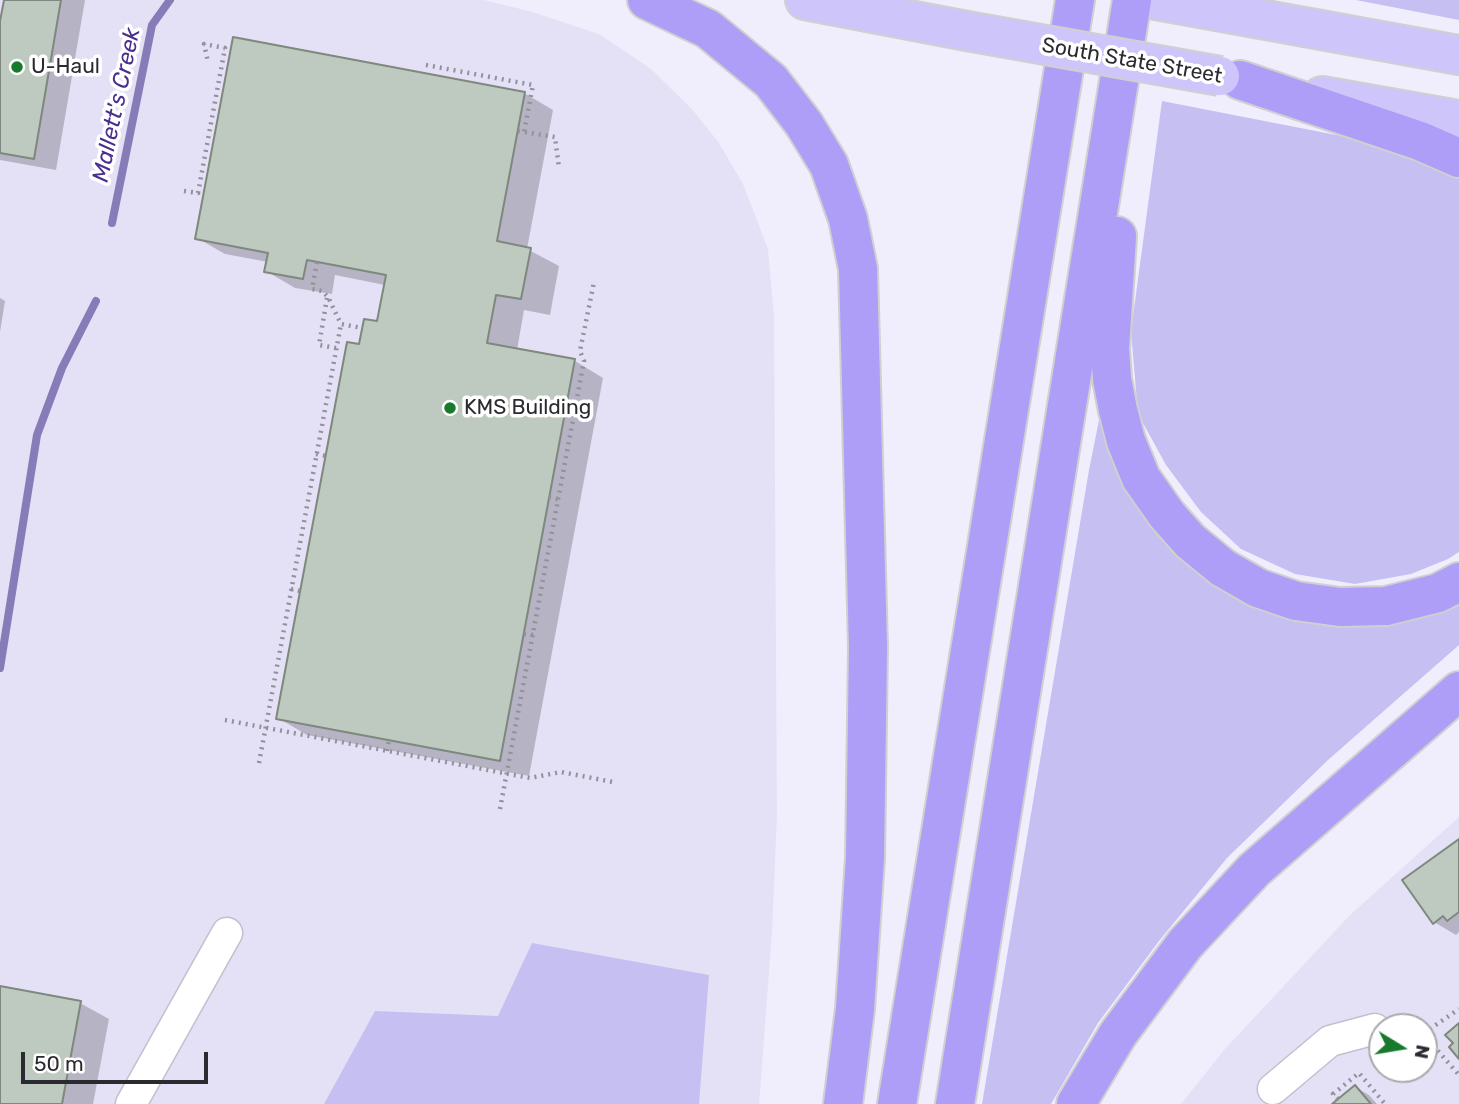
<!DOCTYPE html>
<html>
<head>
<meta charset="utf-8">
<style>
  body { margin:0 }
  #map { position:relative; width:1459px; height:1104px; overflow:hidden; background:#f0eefd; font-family:Rubik,sans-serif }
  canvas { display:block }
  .north { position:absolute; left:1368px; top:1013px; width:70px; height:70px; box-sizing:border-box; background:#fff; border:2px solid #aaaaac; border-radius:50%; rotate:101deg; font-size:19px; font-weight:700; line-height:28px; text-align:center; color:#2b2a30 }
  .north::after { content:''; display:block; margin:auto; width:24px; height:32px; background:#187a2c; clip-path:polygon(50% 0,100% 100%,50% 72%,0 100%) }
  .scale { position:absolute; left:21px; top:1052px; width:187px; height:32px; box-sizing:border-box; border:4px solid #2b2a30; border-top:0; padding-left:9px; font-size:21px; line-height:24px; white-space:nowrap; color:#2b2a30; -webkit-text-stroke:5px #fff; paint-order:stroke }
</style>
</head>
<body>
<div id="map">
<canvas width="1459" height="1104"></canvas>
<div class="north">N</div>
<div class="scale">50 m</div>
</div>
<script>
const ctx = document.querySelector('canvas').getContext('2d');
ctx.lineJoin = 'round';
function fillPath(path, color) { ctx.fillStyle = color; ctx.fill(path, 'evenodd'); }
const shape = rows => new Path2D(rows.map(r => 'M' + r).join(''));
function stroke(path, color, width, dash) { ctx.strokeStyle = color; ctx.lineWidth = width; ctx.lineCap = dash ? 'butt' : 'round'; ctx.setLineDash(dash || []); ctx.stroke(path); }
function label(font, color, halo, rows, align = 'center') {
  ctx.font = font + ' Rubik,sans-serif'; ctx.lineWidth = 7; ctx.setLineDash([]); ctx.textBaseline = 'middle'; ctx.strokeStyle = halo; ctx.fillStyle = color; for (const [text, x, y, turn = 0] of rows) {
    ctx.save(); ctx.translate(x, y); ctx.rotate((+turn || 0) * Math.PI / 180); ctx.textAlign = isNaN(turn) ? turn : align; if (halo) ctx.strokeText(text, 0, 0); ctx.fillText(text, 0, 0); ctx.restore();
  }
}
fillPath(shape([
  [0,0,484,0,533,12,599,34,651,69,692,109,719,143,743,184,768,249,774,317,777,816,772,933,759,1104,0,1104],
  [1459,817,1459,1104,1181,1104,1224,1050,1350,915],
  [1382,1027,1424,1027,1424,1069,1382,1069]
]), '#e4e1f6');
fillPath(shape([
  [1356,0,1459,0,1459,20],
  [1162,101,1403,148,1459,175,1459,552,1448,559,1411,574,1355,584,1295,574,1241,549,1201,512,1166,465,1138,414,1131,331],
  [1102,405,1215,582,1459,596,1459,645,1328,760,1227,858,1159,941,1098,1023,1051,1104,982,1104,1089,470],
  [532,943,709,975,699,1104,324,1104,375,1011,498,1016]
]), '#c6bff2');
fillPath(shape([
  [5,0,85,0,56,170,0,160,0,32],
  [524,93,553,110,527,249,559,266,550,315,524,310,517,350,575,361,603,378,529,776,307,735,278,718,360,346,378,323,385,285,335,275,332,294,295,288,266,271,268,262,225,254,197,238],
  [0,298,5,301,0,332],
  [1459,841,1459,932,1456,935,1434,922],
  [0,988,80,1003,109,1019,93,1104,0,1104],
  [1355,1087,1369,1095,1377,1104,1335,1104]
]), '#0003');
stroke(shape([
  [112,223,152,25,170,0],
  [0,668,37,435,62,368,96,301]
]), '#877cb8', 8);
const building = shape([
  [4,0,61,0,34,159,0,153,0,21,4,0],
  [233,37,525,92,497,241,531,248,521,299,496,295,487,343,575,359,500,761,276,719,347,342,359,344,364,319,377,321,386,275,307,260,303,279,264,272,268,253,195,239,233,37],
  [1459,839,1459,912,1447,921,1443,916,1433,924,1402,880,1459,839],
  [0,986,81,1001,62,1104,0,1104,0,986],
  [1459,1023,1459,1059,1449,1047,1453,1043,1445,1035,1459,1023],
  [1355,1085,1371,1104,1332,1104,1338,1099,1355,1085]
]);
fillPath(building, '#bec9bf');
stroke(building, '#7e887e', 2);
const minor = shape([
  [1273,1089,1330,1041,1375,1029],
  [131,1104,227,933]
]);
const major = shape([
  [805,0,967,31],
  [1156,0,1459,55],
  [1322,96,1459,120]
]);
const highway = shape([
  [647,0,708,29,771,81,804,124,829,165,848,219,858,269,868,647,865,858,855,1009,843,1104],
  [1240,80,1420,141,1459,158],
  [1117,236,1110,349,1112,379,1118,410,1126,441,1141,478,1167,515,1190,541,1223,568,1258,588,1296,601,1340,607,1386,606,1438,593,1459,582],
  [897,1104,1075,0],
  [955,1104,1132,0],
  [1076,1104,1118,1034,1185,944,1254,870,1459,691]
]);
stroke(minor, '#c2c0ce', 33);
stroke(major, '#d0d0d1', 42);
stroke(highway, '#d0d0d1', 42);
stroke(shape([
  [426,65,533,85,524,132],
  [518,131,555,137,559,168],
  [184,191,198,193,225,48,204,44,208,62],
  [317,262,312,289,322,291,328,297,341,324,362,328],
  [327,298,319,345,336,348],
  [316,454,326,456],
  [549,497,558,499],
  [291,589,300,591],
  [524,634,533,635],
  [225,720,530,778,561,772,613,782],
  [387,751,389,740],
  [259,763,341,324],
  [500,809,584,361,580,351,594,282],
  [1424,1033,1459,1009],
  [1424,1035,1459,1075],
  [1338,1099,1333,1094,1359,1073,1385,1104]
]), '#92919b', 4.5, [2, 5]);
stroke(minor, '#fff', 30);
stroke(major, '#cec5fa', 38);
stroke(highway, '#ae9ef7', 38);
const majorBridge = shape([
  [967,31,1220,76]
]);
stroke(majorBridge, '#d0d0d1', 42, []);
stroke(majorBridge, '#cec5fa', 38);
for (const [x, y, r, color] of [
  [17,67,7,"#187a2c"],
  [450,408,7,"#187a2c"]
]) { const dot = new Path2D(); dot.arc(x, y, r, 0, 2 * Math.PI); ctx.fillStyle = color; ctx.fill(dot); stroke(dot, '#fff', 2.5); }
label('21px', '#2b2a30', '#fff', [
  ["South State Street",1132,61,10]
]);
label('21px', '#2b2a30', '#fff', [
  ["U-Haul",31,67],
  ["KMS Building",464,408]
], 'left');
label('italic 23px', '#4a2f8e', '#fff', [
  ["Mallett's Creek",117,105,-78]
]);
</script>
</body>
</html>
